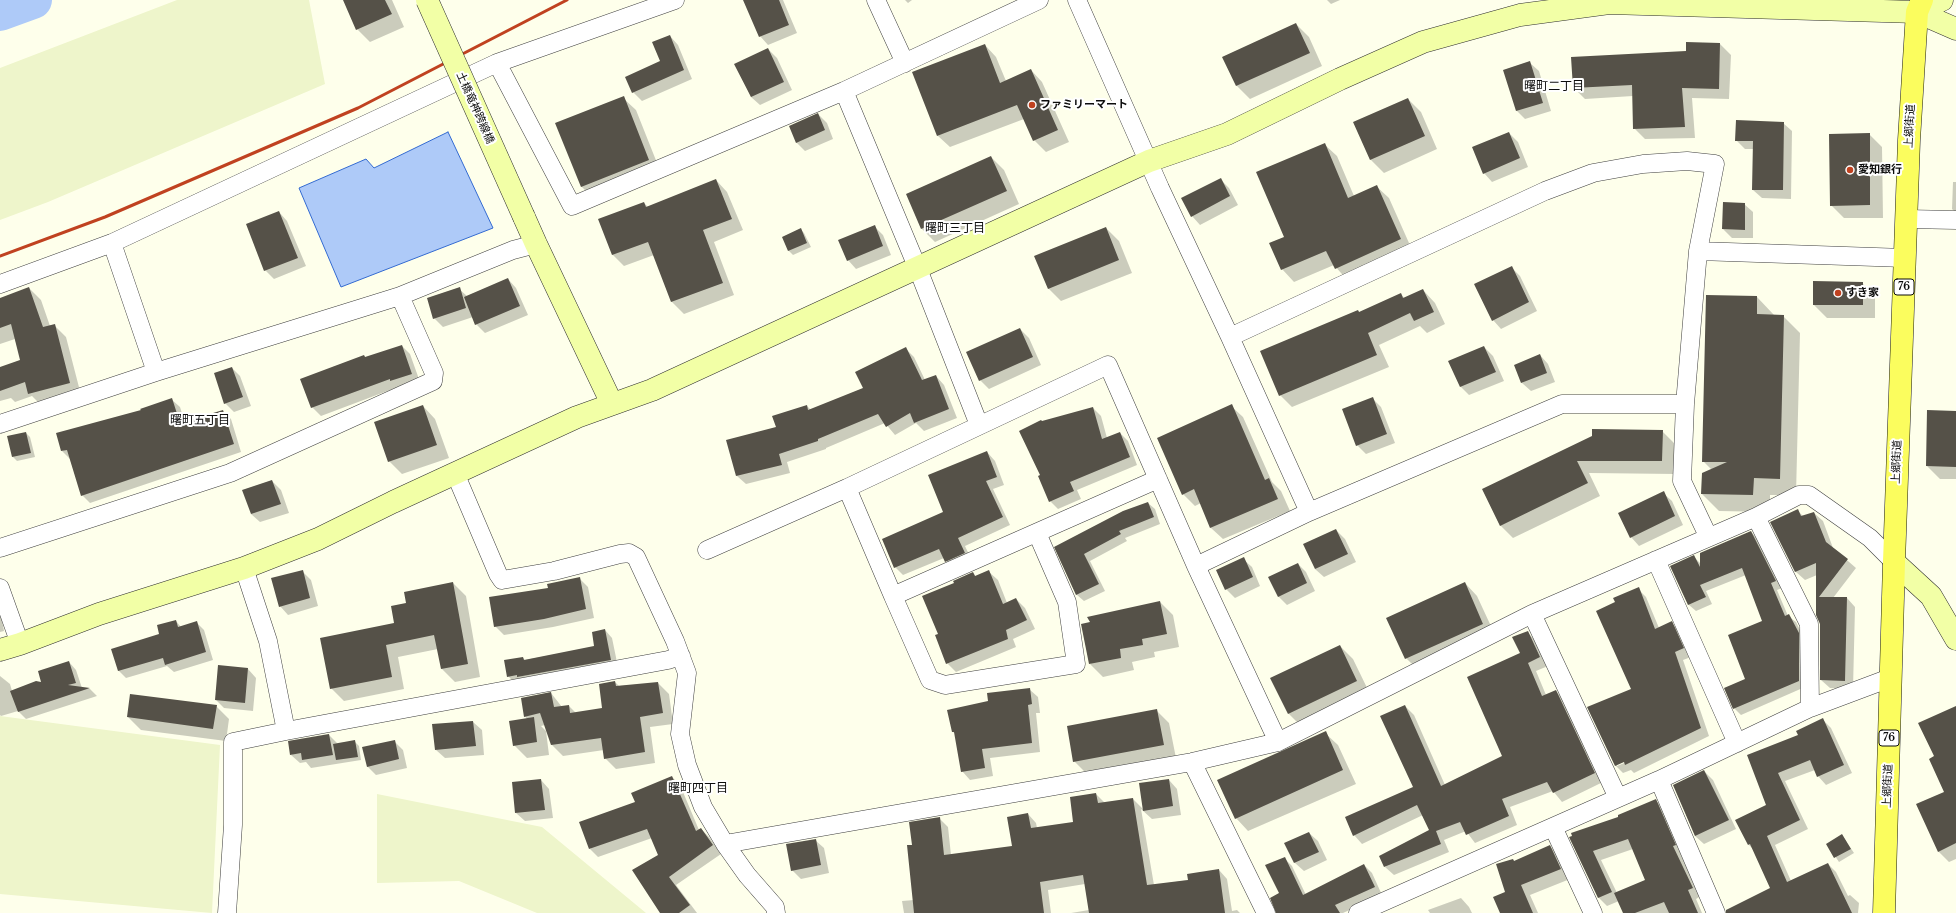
<!DOCTYPE html>
<html>
<head>
<meta charset="utf-8">
<style>
  body { margin:0 }
  canvas { display:block; background:#feffeb }
</style>
</head>
<body>
<canvas width="1956" height="913"></canvas>
<script>
const ctx = document.querySelector('canvas').getContext('2d');
ctx.lineJoin = 'round';
function fillPath(path, color) { ctx.fillStyle = color; ctx.fill(path, 'evenodd'); }
const shape = rows => new Path2D(rows.map(r => 'M' + r).join(''));
function stroke(path, color, width, dash) { ctx.strokeStyle = color; ctx.lineWidth = width; ctx.lineCap = dash ? 'butt' : 'round'; ctx.setLineDash(dash || []); ctx.stroke(path); }
function label(font, color, halo, rows, align = 'center') {
  ctx.font = font + ' "Libre Baskerville","Noto Sans JP",serif'; ctx.lineWidth = 4; ctx.setLineDash([]); ctx.textBaseline = 'middle'; ctx.strokeStyle = halo; ctx.fillStyle = color; for (const [text, x, y, turn = 0] of rows) {
    ctx.save(); ctx.translate(x, y); ctx.rotate((+turn || 0) * Math.PI / 180); ctx.textAlign = isNaN(turn) ? turn : align; if (halo) ctx.strokeText(text, 0, 0); ctx.fillText(text, 0, 0); ctx.restore();
  }
}
fillPath(shape([
  [177,0,309,0,325,84,48,202,0,220,0,68],
  [0,716,220,745,212,913,0,894],
  [377,794,542,827,646,913,537,913,459,881,377,883]
]), '#eef5cb');
const water = shape([
  [448,132,493,228,341,287,299,188,366,159,374,168,448,132]
]);
fillPath(water, '#aecaf8');
stroke(water, '#336ad1', 1);
fillPath(shape([
  [344,0,392,0,404,27,370,42,357,29],
  [744,0,783,0,797,33,768,45,760,36],
  [905,0,912,0,908,3],
  [1327,0,1340,0,1331,4],
  [1296,24,1309,37,1322,66,1250,99,1237,86,1223,57],
  [670,36,678,45,692,79,642,101,633,92,661,61],
  [1720,44,1731,55,1729,99,1692,98,1695,138,1645,139,1634,128,1633,96,1585,99,1574,88,1687,52],
  [985,45,996,57,1006,81,1031,70,1042,82,1069,142,1046,152,1034,140,1024,119,950,147,938,136],
  [768,49,777,58,792,90,760,105,751,97,736,64],
  [1530,63,1539,71,1551,111,1525,119,1517,111,1504,71],
  [623,98,636,110,661,173,594,199,581,186],
  [1408,99,1421,112,1437,149,1384,173,1371,160,1354,123],
  [818,114,827,123,833,139,805,151,796,142],
  [1783,123,1792,131,1791,199,1762,198,1753,190,1754,149,1745,149,1736,140],
  [1509,133,1518,142,1528,167,1492,182,1484,173],
  [1869,134,1882,147,1883,218,1844,218,1831,205],
  [1324,144,1337,156,1354,196,1376,186,1389,198,1413,252,1348,281,1334,265,1294,282,1282,269,1285,238],
  [991,157,1004,170,1019,204,935,242,922,229,907,194],
  [1220,179,1229,188,1238,205,1200,225,1192,216],
  [716,180,727,192,743,230,714,242,734,295,684,314,672,302,654,255,624,266,612,254,644,203,648,207],
  [1953,182,1956,182,1956,213,1952,209],
  [1744,204,1753,212,1753,238,1732,238,1723,229],
  [279,212,287,221,306,266,274,279,265,270],
  [874,226,883,235,891,255,856,269,848,260],
  [1106,228,1119,241,1132,273,1061,301,1048,288],
  [800,229,804,233,811,247,793,255,789,251,783,237],
  [1511,267,1520,276,1537,311,1501,329,1493,320],
  [508,279,516,288,528,315,485,333,476,324,473,317,443,327,434,318,459,289,467,296],
  [1862,283,1875,295,1875,318,1827,318,1814,305],
  [29,288,41,300,50,326,54,325,66,337,81,395,41,405,32,396,15,402,11,398,0,401,0,368,21,360,15,339,0,344,0,299],
  [1423,290,1435,303,1445,324,1427,333,1420,326,1379,345,1389,367,1292,407,1280,395,1358,311,1360,313,1401,294,1405,299],
  [1707,296,1757,297,1774,315,1783,316,1800,333,1796,495,1770,495,1770,512,1719,511,1702,494,1712,470,1703,461],
  [1020,329,1029,338,1041,365,989,389,980,380],
  [402,346,410,354,420,382,398,387,321,416,312,407,333,369,333,367,364,356,366,358],
  [1484,347,1493,356,1504,381,1469,395,1461,387,1450,362],
  [905,348,914,357,925,380,936,376,944,385,957,418,924,431,916,423,895,435,885,423,826,448,826,449,787,462,790,473,746,484,737,476,728,440,777,428,807,406,811,410,864,388],
  [1540,355,1548,364,1555,382,1531,391,1522,383],
  [232,368,240,376,251,406,234,412,225,403],
  [1372,398,1381,407,1395,443,1366,454,1357,445],
  [171,399,180,407,185,423,222,411,231,419,241,452,90,503,82,495,70,459,62,451],
  [423,406,435,419,449,458,402,474,389,461],
  [1231,406,1243,417,1272,482,1281,491,1290,511,1223,539,1211,528,1201,503,1195,506,1183,494],
  [1093,408,1101,416,1107,438,1120,433,1128,441,1137,465,1077,490,1081,499,1058,509,1050,501,1041,475,1042,422],
  [1956,412,1956,479,1940,479,1927,466],
  [1662,431,1675,444,1675,474,1589,473,1600,496,1513,538,1500,525,1483,490],
  [26,433,30,437,35,457,17,461,13,457],
  [987,452,995,461,1004,485,993,489,1010,525,965,546,972,561,954,569,944,558,903,575,895,567,944,512],
  [272,481,281,490,289,513,260,522,251,514],
  [1663,493,1672,501,1683,525,1639,546,1631,537],
  [1148,503,1155,509,1160,524,1125,538,1127,541,1090,561,1105,591,1084,601,1077,595,1056,547],
  [1798,511,1803,516,1814,513,1823,521,1833,548,1856,568,1833,598,1847,598,1855,607,1853,689,1830,688,1821,680,1820,624,1817,575,1805,580,1796,572,1771,522],
  [1336,530,1345,539,1356,562,1324,577,1315,569],
  [1751,532,1757,538,1782,588,1777,590,1788,616,1796,622,1805,640,1805,687,1741,715,1734,708,1746,679,1763,622,1746,575,1706,591,1712,604,1696,611,1689,605,1672,567,1694,557,1701,564],
  [1243,559,1252,567,1260,586,1235,598,1226,589],
  [1298,564,1306,572,1315,591,1287,605,1278,596],
  [302,571,311,580,318,606,288,615,280,606],
  [989,572,998,580,1007,603,1016,599,1025,608,1035,629,1013,639,1016,647,956,672,947,663,939,634,955,583,973,573,976,577],
  [579,578,588,587,594,618,553,627,504,635,495,626,549,589],
  [453,583,466,596,480,677,455,682,442,669,438,649,398,657,404,689,344,701,331,688,396,624,407,604],
  [1465,583,1477,596,1496,637,1419,671,1406,658],
  [1638,589,1646,597,1659,628,1671,623,1680,631,1691,657,1683,660,1709,736,1634,773,1631,770,1623,773,1615,765,1632,689,1616,603],
  [1629,761,1617,766,1617,763],
  [1160,602,1173,615,1179,647,1154,652,1155,657,1132,662,1134,670,1103,677,1090,664],
  [0,609,4,631,0,632],
  [176,621,181,627,196,622,204,630,213,660,174,672,167,666,126,678,118,670],
  [605,630,612,638,618,667,515,683,508,676,523,658,525,660,595,647],
  [1527,632,1536,641,1548,666,1536,671,1546,695,1556,691,1564,700,1603,782,1562,802,1553,791,1510,807,1517,825,1475,843,1466,831,1444,840,1449,852,1394,875,1385,867,1431,830,1423,815,1362,844,1354,835,1414,788,1405,706,1414,715,1445,785,1504,756,1521,653],
  [1340,646,1353,659,1370,694,1302,727,1289,714,1272,678],
  [69,662,76,670,82,688,90,689,97,696,26,719,18,711,1,716,0,715,0,676,10,684,12,691,43,683],
  [248,669,256,678,253,711,224,708,216,700],
  [615,682,619,686,658,683,669,694,673,724,650,727,655,763,616,769,605,758,604,750,563,756,552,745,545,725,541,726,546,731,549,755,527,758,514,745,527,719,525,716,551,693,562,707,569,706,576,713,603,709],
  [1029,689,1038,697,1040,713,1036,713,1040,752,990,758,993,776,970,780,962,771,956,734,953,732,990,702],
  [216,706,229,719,226,741,141,730,128,717],
  [1956,707,1956,859,1949,862,1938,851,1945,793,1935,757],
  [1156,710,1169,723,1176,758,1087,774,1074,761],
  [1823,720,1831,728,1852,773,1826,785,1818,776,1815,770,1785,781,1808,829,1775,845,1791,881,1828,864,1836,872,1848,896,1850,895,1859,903,1858,913,1742,913,1771,889,1753,849,1749,845,1768,805,1748,756,1800,736],
  [473,722,482,730,484,755,445,758,436,750],
  [1325,733,1338,745,1356,784,1248,831,1236,818],
  [329,735,337,743,355,742,359,746,361,760,311,768,306,762,300,763,291,755],
  [394,741,403,750,407,768,376,775,367,766],
  [1704,771,1713,780,1736,829,1704,844,1695,836,1674,786],
  [672,777,680,785,699,830,701,829,709,837,721,854,676,885,697,913,662,913,659,855,652,838,598,857,590,849,637,803],
  [541,780,549,789,553,818,525,821,516,813],
  [1169,780,1177,789,1181,815,1152,819,1141,809,1154,885,1189,880,1219,870,1227,879,1232,911,1237,910,1240,913,1071,913,1089,910,1085,884,1048,890,1051,913,904,913,902,901,914,900,913,846,939,818,948,827,951,855,1013,847,1028,814,1036,823,1037,828,1074,823,1096,794,1105,803,1133,799,1144,810],
  [1655,800,1664,808,1683,854,1681,855,1701,896,1696,899,1702,913,1624,913,1619,901,1607,906,1599,898,1571,837,1620,817],
  [1633,849,1646,880,1617,893,1601,860],
  [1309,833,1318,841,1327,860,1304,871,1295,863,1286,844],
  [1842,835,1854,853,1839,862,1827,844],
  [815,840,824,848,829,873,801,879,792,870],
  [1550,846,1560,856,1570,879,1530,895,1538,913,1502,913,1513,860,1515,862],
  [1284,858,1292,866,1306,895,1364,865,1372,873,1382,895,1343,913,1278,913],
  [1461,898,1469,907,1472,913,1430,913,1428,910]
]), '#0003');
stroke(shape([
  [0,12,33,0]
]), '#aecaf8', 38);
fillPath(shape([
  [343,0,385,0,392,14,356,30],
  [743,0,779,0,789,25,759,37],
  [1296,23,1310,53,1236,86,1222,57],
  [670,35,684,70,632,93,625,77,660,61,652,42],
  [1686,42,1720,43,1719,89,1682,88,1685,127,1633,129,1632,85,1573,88,1571,57,1686,51],
  [985,44,1000,83,1031,69,1058,130,1033,141,1017,105,937,136,912,72],
  [768,48,784,82,751,97,734,64],
  [1530,61,1543,103,1516,111,1503,70],
  [624,96,649,160,581,187,555,123],
  [1408,98,1425,136,1370,160,1353,122],
  [818,113,825,130,796,143,789,126],
  [1736,120,1784,122,1783,190,1752,190,1753,141,1735,141],
  [1509,132,1520,158,1483,174,1472,147],
  [1870,133,1870,205,1830,206,1829,134],
  [1325,143,1348,198,1377,185,1401,239,1335,269,1326,251,1281,270,1269,243,1284,237,1256,172],
  [991,156,1007,191,921,229,906,194],
  [1221,178,1230,196,1191,217,1181,198],
  [716,179,732,219,703,230,723,283,671,302,648,242,612,255,598,219,644,202,646,207],
  [1723,202,1745,203,1745,230,1722,229],
  [279,211,298,258,264,271,246,224],
  [875,225,883,246,847,261,838,240],
  [1106,227,1119,260,1048,289,1034,256],
  [801,228,807,243,788,251,782,237],
  [1512,266,1529,302,1492,321,1474,284],
  [508,278,520,306,475,325,464,297],
  [1813,281,1863,282,1863,305,1813,305],
  [29,287,43,327,55,324,70,383,28,394,25,382,0,391,0,367,20,360,11,324,0,328,0,298],
  [460,287,466,308,433,319,427,298],
  [1423,289,1434,312,1414,321,1410,313,1368,333,1377,355,1279,396,1260,351,1358,310,1359,312,1401,293,1403,298],
  [1706,295,1757,296,1757,314,1784,315,1780,479,1754,478,1753,495,1701,494,1702,473,1727,462,1702,462],
  [1020,328,1033,357,979,381,966,352],
  [402,345,412,374,390,381,390,379,311,408,300,379,364,355,365,357],
  [1484,346,1496,372,1460,387,1448,361],
  [906,347,922,380,936,375,949,409,914,423,910,413,886,427,878,414,818,439,818,441,779,454,782,465,736,476,726,440,776,427,772,416,807,405,808,410,863,388,855,372],
  [1540,354,1547,373,1521,383,1514,365],
  [232,367,243,397,224,404,214,373],
  [1373,397,1387,434,1356,446,1342,409],
  [172,398,180,423,223,410,234,444,81,496,67,450,61,451,56,433,141,410,140,409],
  [1232,404,1265,480,1269,478,1278,499,1210,528,1194,489,1182,495,1157,438],
  [423,405,437,445,388,462,374,422],
  [1093,407,1102,439,1120,432,1130,457,1070,482,1074,491,1049,502,1038,476,1040,475,1019,431,1041,420,1042,421],
  [1927,410,1956,411,1956,467,1926,466],
  [1592,429,1663,430,1662,461,1577,461,1588,483,1500,526,1482,489,1592,436],
  [26,432,31,453,12,457,7,436],
  [987,451,997,477,986,481,1003,517,958,538,965,553,945,562,939,549,894,568,882,539,943,512,928,475],
  [272,480,281,504,251,514,242,490],
  [1664,491,1675,516,1630,538,1618,513],
  [1148,502,1154,517,1119,531,1121,534,1084,554,1099,584,1076,595,1054,547,1123,511],
  [1798,509,1801,516,1814,512,1826,542,1848,559,1819,597,1847,597,1845,681,1820,680,1820,624,1816,615,1816,563,1795,572,1770,522],
  [1336,529,1348,554,1315,569,1303,544],
  [1751,531,1776,581,1771,583,1785,616,1789,614,1799,633,1799,681,1733,709,1724,688,1745,679,1728,635,1762,621,1742,568,1700,585,1706,597,1688,605,1670,566,1694,555,1700,567,1700,553],
  [1244,557,1253,577,1225,590,1216,570],
  [1298,563,1307,583,1278,597,1268,577],
  [303,570,310,598,279,607,271,578],
  [989,570,1003,604,1016,598,1027,620,1006,630,1008,639,946,664,935,635,938,634,922,596,954,583,953,581,973,572,975,576],
  [580,577,586,609,544,619,494,627,489,597,548,588,547,584],
  [453,582,468,664,441,669,434,635,386,645,392,677,330,689,320,638,394,623,391,606,406,603,404,592],
  [1465,582,1483,624,1405,659,1386,618],
  [1639,587,1655,629,1672,621,1684,648,1675,652,1701,728,1625,765,1624,762,1615,766,1587,707,1631,689,1596,611,1615,602,1613,598],
  [1160,601,1167,634,1142,639,1143,645,1120,649,1121,658,1089,664,1081,624,1090,622,1087,617],
  [176,620,178,627,197,621,206,652,165,665,163,658,118,671,111,649,159,634,157,625],
  [605,629,611,660,517,677,517,675,507,677,504,660,523,657,524,660,594,646,592,632],
  [1528,631,1540,657,1528,663,1542,696,1556,690,1595,773,1553,793,1547,782,1502,799,1509,816,1466,835,1460,822,1436,831,1441,844,1384,867,1379,856,1429,830,1417,805,1353,836,1345,817,1413,787,1380,716,1405,705,1441,786,1502,756,1467,677,1520,653,1512,637],
  [1340,645,1357,681,1288,714,1270,678],
  [69,661,76,683,68,685,90,688,18,712,10,691,36,681,41,682,38,671],
  [218,665,248,668,245,703,215,700],
  [615,681,616,686,658,682,663,713,640,717,645,752,604,759,601,738,551,745,540,713,524,717,521,698,551,692,554,707,569,705,570,713,602,708,599,684],
  [1030,688,1032,704,1028,705,1032,743,982,749,985,768,961,772,954,732,952,732,947,710,988,701,987,693],
  [130,694,217,705,213,729,127,717],
  [1956,706,1956,843,1938,852,1916,804,1944,792,1929,759,1934,756,1918,723],
  [1157,709,1164,745,1073,762,1067,726],
  [534,717,537,742,513,746,509,721],
  [1823,718,1844,765,1817,777,1810,760,1778,773,1800,820,1767,836,1787,882,1828,863,1852,913,1726,913,1726,910,1770,888,1750,844,1748,845,1735,820,1766,805,1747,755,1798,735,1796,731],
  [473,721,476,746,435,750,432,724],
  [1326,731,1343,770,1235,819,1217,780],
  [329,734,333,755,302,760,301,753,290,755,288,741],
  [355,740,358,757,336,760,333,744],
  [395,740,399,759,367,767,362,747],
  [1704,770,1729,820,1695,836,1673,785],
  [672,776,696,831,701,828,713,845,669,877,690,905,679,913,660,913,632,870,658,855,647,829,589,849,579,822,635,802,631,793],
  [541,779,545,810,515,813,512,782],
  [1169,779,1173,806,1143,811,1139,783],
  [1096,793,1098,803,1133,798,1147,885,1188,880,1187,874,1219,869,1225,913,1089,913,1083,875,1040,882,1044,913,914,913,907,845,912,845,909,822,940,817,944,855,1012,846,1007,817,1028,813,1031,828,1073,822,1070,797],
  [1656,799,1676,845,1673,846,1693,888,1688,890,1698,913,1669,913,1664,902,1635,913,1623,913,1614,893,1645,880,1628,839,1593,851,1612,892,1598,898,1569,837,1572,836,1571,833,1618,817,1618,815],
  [1309,832,1319,852,1294,863,1284,843],
  [1842,834,1851,849,1834,858,1826,844],
  [816,839,821,865,791,871,786,844],
  [1550,845,1561,869,1521,885,1533,913,1500,913,1493,897,1505,892,1496,864,1513,859,1514,861],
  [1285,857,1303,895,1364,864,1375,887,1335,905,1340,913,1276,913,1270,898,1279,893,1265,865]
]), '#555148');
const street = shape([
  [876,0,905,63],
  [1077,0,1160,188,1230,337,1309,512],
  [497,63,572,206,844,91,1039,0],
  [844,91,918,269,979,425],
  [1907,219,1956,220],
  [112,243,156,372],
  [1698,251,1905,258],
  [0,284,112,243,497,63,675,0],
  [1230,337,1545,191,1593,173,1643,164,1687,161,1715,164,1698,251,1685,404,1682,481,1708,536],
  [0,424,156,372,400,296,513,250,536,244],
  [455,473,498,574,502,580,554,571,620,554,629,553,636,557,675,641,687,673,680,734,687,765,703,807,725,844,747,875,775,907,776,913],
  [847,488,893,596,1158,479],
  [1756,517,1809,624,1810,708],
  [0,548,230,473,433,381,434,373,400,296],
  [707,550,847,488,1108,365,1196,566,1278,742],
  [1656,560,1737,743],
  [1196,566,1309,512,1562,404,1685,404],
  [244,568,268,641,286,731,668,660,681,656],
  [0,588,20,644],
  [893,596,930,680,945,685,1076,664,1067,602,1037,533],
  [1532,614,1618,798],
  [1192,762,1266,913],
  [1659,780,1716,913],
  [1553,827,1593,913],
  [725,844,1192,762,1278,742,1532,614,1756,517,1799,495,1809,495,1870,538,1894,562],
  [227,913,233,825,233,742,286,731],
  [1358,913,1659,780,1810,708,1890,678]
]);
const secondary = shape([
  [1917,12,1942,0],
  [524,217,536,244,612,404],
  [1894,562,1931,596,1956,639],
  [0,650,20,644,99,614,244,568,318,539,393,502,577,417,652,390,1149,161,1227,134,1340,79,1423,42,1520,15,1609,3,1917,12,1956,29]
]);
const primary = shape([
  [1884,913,1894,562,1909,140,1917,12,1922,0]
]);
stroke(street, '#3f3f3f', 19);
stroke(secondary, '#2e2e2e', 23);
stroke(primary, '#1d1d1d', 23);
stroke(street, '#fff', 18);
stroke(secondary, '#f2ffa6', 22);
stroke(primary, '#fbfd5e', 22);
stroke(shape([
  [0,256,105,217,358,108,567,0]
]), '#c04220', 3);
const secondaryBridge = shape([
  [427,0,524,217]
]);
stroke(secondaryBridge, '#2e2e2e', 23, []);
stroke(secondaryBridge, '#f2ffa6', 22);
for (const [x, y, r, color] of [
  [1032,105,4,"#c04220"],
  [1850,170,4,"#c04220"],
  [1838,293,4,"#c04220"]
]) { const dot = new Path2D(); dot.arc(x, y, r, 0, 2 * Math.PI); ctx.fillStyle = color; ctx.fill(dot); stroke(dot, '#fff', 1.5); }
for (const [x, y, w] of [
  [1904,287,20],
  [1889,738,20]
]) { const box = new Path2D(); box.roundRect(x - w / 2, y - 8, w, 16, 3); ctx.fillStyle = '#fff'; ctx.fill(box); stroke(box, '#0c0c0c', 1); }
label('bold 10px', '#0c0c0c', null, [
  ["76",1904,287],
  ["76",1889,738]
]);
label('bold 11px', '#0c0c0c', '#fff', [
  ["ファミリーマート",1040,105],
  ["愛知銀行",1858,170],
  ["すき家",1846,293]
], 'left');
label('11px', '#0c0c0c', '#fff', [
  ["土橋竜神跨線橋",475,108,66],
  ["上郷街道",1910,126,-87],
  ["上郷街道",1897,462,-88],
  ["上郷街道",1888,786,-88]
]);
label('12px', '#0c0c0c', '#fff', [
  ["曙町二丁目",1554,87],
  ["曙町三丁目",955,229],
  ["曙町五丁目",200,421],
  ["曙町四丁目",698,789]
]);
</script>
</body>
</html>
